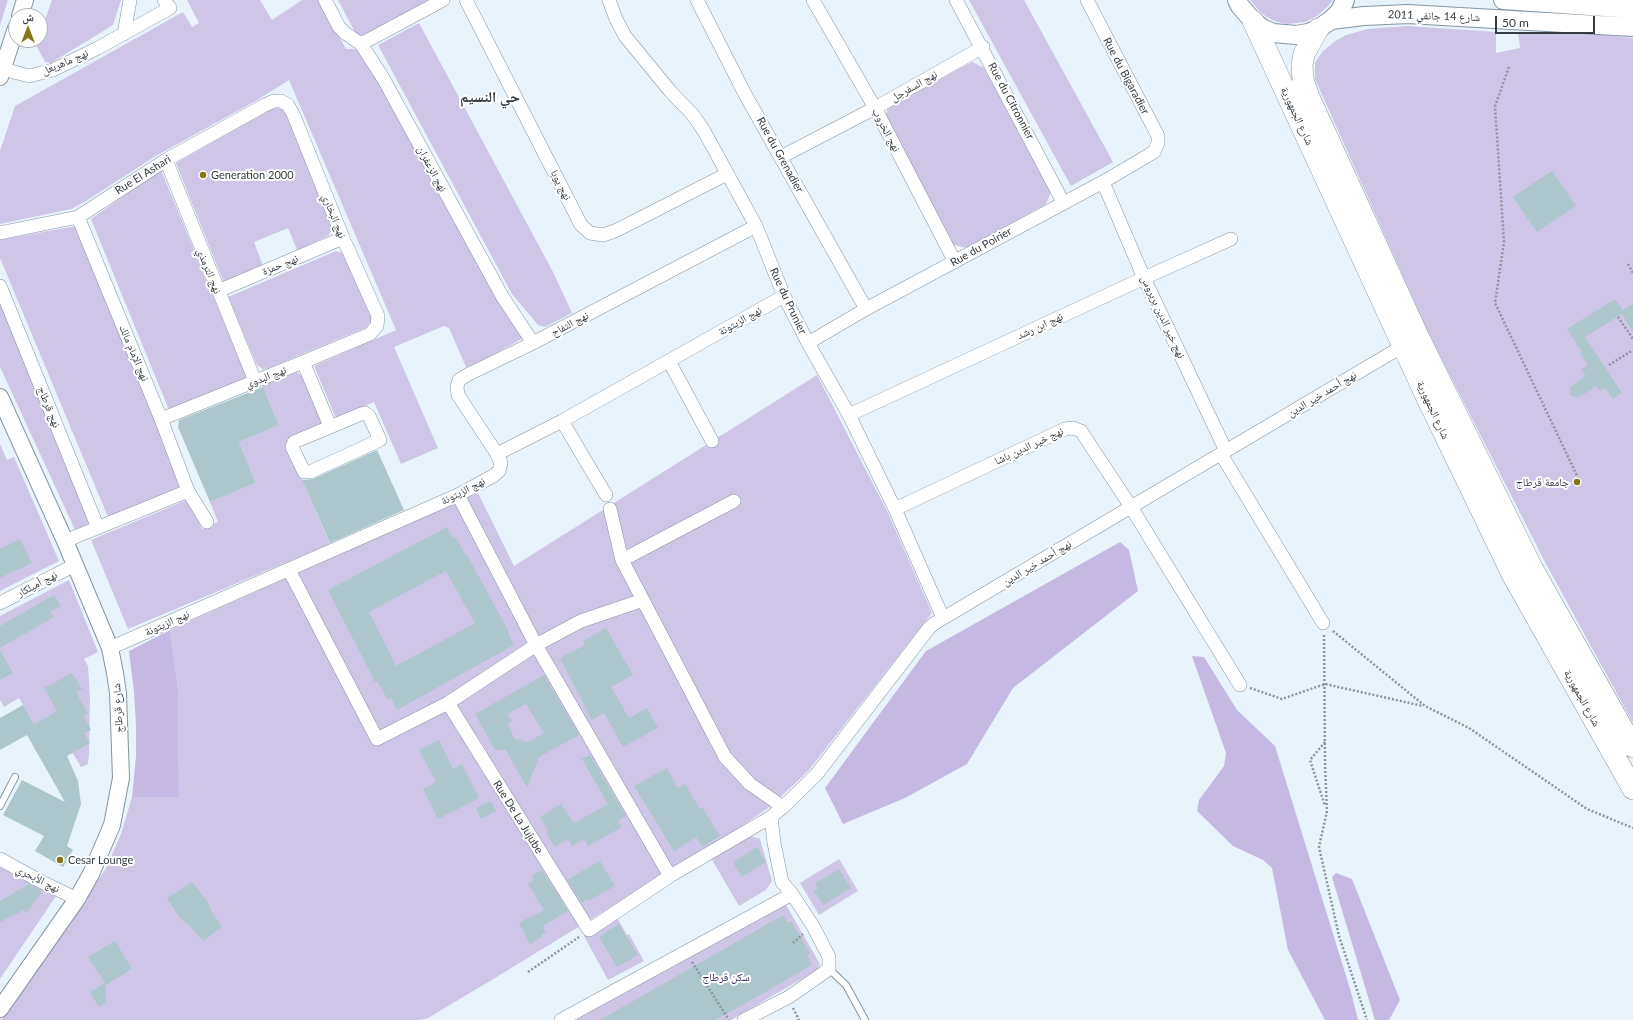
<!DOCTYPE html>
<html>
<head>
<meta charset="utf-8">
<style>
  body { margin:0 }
  #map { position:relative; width:1633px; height:1020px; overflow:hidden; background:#e8f3fc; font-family:Lato,"Noto Naskh Arabic",sans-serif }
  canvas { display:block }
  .north { position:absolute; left:8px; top:8px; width:40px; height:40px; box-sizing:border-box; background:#fff; border:1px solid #aeb1b3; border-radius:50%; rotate:0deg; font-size:11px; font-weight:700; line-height:16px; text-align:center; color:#343b41 }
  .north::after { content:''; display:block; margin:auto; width:14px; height:18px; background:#877619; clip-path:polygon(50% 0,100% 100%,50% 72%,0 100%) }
  .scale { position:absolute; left:1495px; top:16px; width:100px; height:18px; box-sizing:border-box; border:2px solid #343b41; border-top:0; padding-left:5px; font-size:12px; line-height:14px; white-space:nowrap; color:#343b41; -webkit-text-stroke:3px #fff; paint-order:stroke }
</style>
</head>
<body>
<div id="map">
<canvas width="1633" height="1020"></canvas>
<div class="north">ش</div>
<div class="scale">50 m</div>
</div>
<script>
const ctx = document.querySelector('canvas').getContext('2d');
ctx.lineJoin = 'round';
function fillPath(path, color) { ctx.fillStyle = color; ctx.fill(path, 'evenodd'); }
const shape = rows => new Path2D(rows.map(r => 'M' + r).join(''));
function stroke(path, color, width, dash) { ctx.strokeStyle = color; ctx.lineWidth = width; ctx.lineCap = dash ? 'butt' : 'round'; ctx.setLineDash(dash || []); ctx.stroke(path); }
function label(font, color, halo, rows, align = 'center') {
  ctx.font = font + ' Lato,"Noto Naskh Arabic",sans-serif'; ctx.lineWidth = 4; ctx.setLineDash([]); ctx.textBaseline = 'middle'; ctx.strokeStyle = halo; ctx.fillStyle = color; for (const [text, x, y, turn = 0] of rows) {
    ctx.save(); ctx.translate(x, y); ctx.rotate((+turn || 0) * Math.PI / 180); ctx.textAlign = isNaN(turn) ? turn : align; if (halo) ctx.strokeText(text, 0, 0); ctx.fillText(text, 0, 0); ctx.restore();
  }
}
fillPath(shape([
  [0,0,8,0,0,25],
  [52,0,121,0,113,25,51,63,45,62,36,45,38,40,40,40,40,34],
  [187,0,260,0,272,20,302,0,319,0,346,49,358,49,375,77,500,304,527,336,467,369,449,328,444,326,394,347,438,448,401,464,374,402,336,418,314,366,396,330,289,80,259,99,154,157,86,201,71,209,0,224,0,151,15,106,183,12,192,27,199,23],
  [338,0,435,0,366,36,356,34],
  [969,0,1024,0,1113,162,1071,186],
  [1250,0,1333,0,1328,6,1317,16,1305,22,1288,24,1277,22,1267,17,1260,12],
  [419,23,553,272,572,313,545,327,538,325,512,294,378,45],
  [1407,26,1496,32,1496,53,1520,48,1518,32,1594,34,1633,38,1633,723,1545,562,1428,332,1315,79,1315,63,1322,52,1334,42,1346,35,1368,29],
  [972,62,984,68,1051,192,1046,204,966,248,952,244,885,116,889,106],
  [278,105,286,111,334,226,328,236,297,250,288,228,254,242,263,266,224,283,176,163],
  [161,170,247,378,169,410,91,219],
  [76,226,182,479,178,488,108,517,0,258,0,240],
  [336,251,346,254,373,318,367,327,264,370,257,365,228,297],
  [0,295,94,527,77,534,0,367],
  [295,371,304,377,323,420,320,428,286,443,330,544,128,629,91,540,189,499,202,529,218,522,210,502,256,483,239,442,279,425,262,385],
  [817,375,888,513,932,613,808,771,771,806,727,836,495,978,428,1018,420,1020,0,1020,105,870,121,834,132,797,179,797,178,689,170,630,478,493,514,566],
  [0,444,7,460,14,457,59,561,0,591],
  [69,580,98,652,84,659,88,666,90,697,89,753,88,764,81,767,50,715,34,724,19,698,4,707,0,700,0,616],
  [751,836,760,839,772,881,766,890,739,906,711,858],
  [839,859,858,891,819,915,800,883],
  [0,861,56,896,0,979],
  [780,901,786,905,820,964,817,970,731,1020,574,1020],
  [617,918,627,935,629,934,644,961,608,980,584,936]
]), '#cfc5e6');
fillPath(shape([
  [1120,542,1129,550,1138,591,1013,688,967,764,905,798,843,824,825,788,926,651],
  [170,630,178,689,179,797,132,797,136,756,136,724,134,692,129,651],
  [1192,656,1204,657,1237,710,1275,746,1351,992,1358,1020,1325,1020,1288,950,1272,868,1263,860,1233,846,1197,811,1199,800,1224,766,1226,753],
  [1336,873,1352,879,1400,1000,1389,1020,1375,1020,1332,877]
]), '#c5b8e3');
fillPath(shape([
  [1552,171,1576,206,1537,232,1513,197],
  [1615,299,1623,310,1633,304,1633,332,1622,314,1585,337,1622,393,1613,399,1605,388,1600,391,1596,386,1578,398,1570,395,1571,391,1569,388,1586,376,1581,370,1588,365,1580,353,1582,352,1567,329],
  [263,387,279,425,239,442,256,483,210,502,178,427,179,420],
  [377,450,404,510,330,543,302,480,313,479],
  [447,527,453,538,456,537,465,554,466,553,509,632,508,633,514,645,397,710,391,698,388,700,377,681,375,682,328,590],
  [446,571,475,623,396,666,369,612],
  [20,539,32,563,0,578,0,549],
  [54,595,61,606,50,612,54,617,0,648,0,626],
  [606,628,633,675,611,687,629,718,647,708,658,728,623,747,604,713,592,720,560,658,585,645,583,641],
  [0,650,13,673,0,680],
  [72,673,82,689,76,692,88,714,83,716,91,730,84,733,90,743,67,756,78,781,81,804,67,846,73,850,63,867,35,851,44,836,3,815,22,780,65,802,27,735,0,750,0,718,23,705,34,724,57,711,44,688],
  [544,675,579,735,539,757,527,788,506,750,495,750,475,714],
  [526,704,544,733,528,742,515,739,507,724,512,721,507,714],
  [439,740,453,769,462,764,479,798,438,819,423,789,436,782,419,750],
  [590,755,626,816,618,820,622,827,588,846,584,839,572,846,568,839,555,847,546,832,548,831,540,817,561,804,574,823,608,804,582,759],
  [667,768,678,788,685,784,700,809,702,807,720,836,702,847,696,837,674,851,634,786],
  [491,801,496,811,481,819,476,808],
  [757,847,766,862,742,877,733,862],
  [600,861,615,886,588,901,587,899,582,903,567,880],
  [839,869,851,888,823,905,814,891,818,889,815,883],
  [542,870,568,911,543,926,546,932,541,935,542,937,530,944,519,923,544,910,528,884,534,880,531,876],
  [192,882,207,901,212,912,222,927,203,941,190,926,179,917,167,898],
  [29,884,42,891,26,914,24,910,0,922,0,901],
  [783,915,788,923,791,921,804,943,810,953,807,955,812,965,741,1006,715,1020,600,1020],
  [619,924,638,955,617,967,599,937],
  [115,941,132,969,106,985,106,1003,99,1007,90,992,105,983,88,957]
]), '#adc6cb');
const service = shape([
  [0,806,15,777],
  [829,969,846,985,865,1020]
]);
const minor = shape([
  [325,0,339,27,345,33,361,44,383,78,502,296,533,343],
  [466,0,581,225,590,233,603,235,615,231,727,174],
  [609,0,616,19,625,36,670,91,693,115,704,131,756,226,784,296,808,343,849,415,895,509,943,618],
  [697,0,746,96,866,309],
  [813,0,875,108,955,262],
  [956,0,1063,202],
  [124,34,130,0],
  [361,44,443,0],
  [3,69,29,76,53,70,98,48,170,8,164,0],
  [781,157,875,108,983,47],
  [166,160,255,381],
  [1103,182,1144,278,1226,451],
  [78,217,161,419,188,491,207,522],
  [0,233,78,217,166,160,265,105,274,101,281,101,288,105,294,116,343,238,378,316,377,326,370,334,303,362,161,419],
  [0,286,98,528],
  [218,291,343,238],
  [808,343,866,309,1103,182,1154,152,1158,143,1158,136,1087,0],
  [669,361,712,441],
  [303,362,330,426],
  [365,413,369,416,380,440,310,472,304,472,292,447,294,442,361,414,365,413],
  [849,415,1144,278,1231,239],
  [562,421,606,495],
  [497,454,458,395,457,387,459,380,469,374,533,343,756,226],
  [1221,454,1323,623],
  [458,495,536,645,670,876],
  [610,509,622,560,725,757,750,784,783,807],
  [895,509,1065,429,1073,428,1081,431,1131,507,1240,685],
  [65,541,188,491],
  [622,560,734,501],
  [289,570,377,739,448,703,536,645,581,621,643,600],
  [0,603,75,565],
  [110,648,458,495,493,476,499,471,501,463,497,454,562,421,784,296],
  [448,703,589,930,670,876,771,817,783,807,816,775,929,628,935,623,1403,346],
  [0,859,38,880,77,899],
  [561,1020,792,894],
  [744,1020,789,997,829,969,829,957,813,926,792,894,782,882,774,843,771,817]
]);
const tertiary = shape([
  [20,16,25,0],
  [0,77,16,28],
  [0,397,65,541,110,648,115,673,118,693,121,778,112,825,91,874,77,899,0,1009]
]);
const secondary = shape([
  [1237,0,1240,6,1253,21,1262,28,1273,33,1296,35,1308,33,1318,29,1331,20,1340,11,1345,0],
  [1503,0,1633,9],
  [1331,20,1364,16,1408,14,1633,27]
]);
const trunk = shape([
  [1253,21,1427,398,1512,574,1633,789],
  [1318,29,1304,54,1302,65,1303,80,1309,97,1419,338,1532,568,1633,747]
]);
stroke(service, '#8395a2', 8);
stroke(minor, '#8395a2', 14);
stroke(tertiary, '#8395a2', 18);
stroke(secondary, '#8395a2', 20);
stroke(trunk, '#8395a2', 22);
stroke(shape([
  [1509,67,1495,106,1504,242,1495,303,1581,484],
  [1628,264,1633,273],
  [1618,317,1633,339],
  [1609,365,1633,350],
  [1333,631,1425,706,1469,728,1587,809,1633,828],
  [1324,635,1325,764,1327,811,1319,847,1339,936,1367,1020],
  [1250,688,1282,699,1325,684,1423,706],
  [1325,742,1310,760,1325,806],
  [793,943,803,934],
  [692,962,729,1020],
  [528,972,579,937],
  [793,1008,799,1020]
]), '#8b949c', 2.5, [2, 2]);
stroke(service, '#fff', 6);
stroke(minor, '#fff', 13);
stroke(tertiary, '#fff', 16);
stroke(secondary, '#fff', 18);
stroke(trunk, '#fff', 21);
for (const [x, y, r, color] of [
  [203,175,4,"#877619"],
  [1577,482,4,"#877619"],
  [60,860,4,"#877619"]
]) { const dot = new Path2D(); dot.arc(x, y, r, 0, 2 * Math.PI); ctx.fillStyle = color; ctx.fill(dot); stroke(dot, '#fff', 1.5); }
label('11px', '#343b41', '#fff', [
  ["شارع 14 جانفي 2011",1434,16,2],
  ["نهج ماهربعل",65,62,-23],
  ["Rue du Bigaradier",1126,76,62],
  ["نهج السفرجل",914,86,-30],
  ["Rue du Citronnier",1011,101,62],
  ["شارع الجمهورية",1297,116,65],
  ["نهج الخروب",886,130,62],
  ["Rue du Grenadier",780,155,61],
  ["نهج الزعفران",432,169,62],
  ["Rue El Ashari",143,175,-32],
  ["نهج يوبا",561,185,63],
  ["نهج البخاري",334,216,68],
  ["Rue du Poirier",981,247,-29],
  ["نهج حمزة",280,265,-22],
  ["نهج الترمذي",209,271,68],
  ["Rue du Prunier",788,301,65],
  ["نهج خير الدين بربروس",1163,317,65],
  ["نهج الزيتونة",740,321,-29],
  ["نهج التفاح",570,324,-28],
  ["نهج ابن رشد",1040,326,-25],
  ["نهج الإمام مالك",134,353,67],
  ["نهج البدوي",266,377,-21],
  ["نهج أحمد خير الدين",1322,394,-31],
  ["نهج قرطاج",49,407,68],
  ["شارع الجمهورية",1433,410,65],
  ["نهج خير الدين باشا",1029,446,-25],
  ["نهج الزيتونة",463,491,-27],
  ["نهج أحمد خير الدين",1037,563,-31],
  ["نهج أميلكار",37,584,-27],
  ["نهج الزيتونة",167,623,-24],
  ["شارع الجمهورية",1582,698,61],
  ["شارع قرطاج",118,708,-93],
  ["Rue De La Jujube",518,817,58],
  ["نهج الأبحري",38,879,27]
]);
label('11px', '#343b41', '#fff', [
  ["Generation 2000",211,175],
  ["جامعة قرطاج",1569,482,"right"],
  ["Cesar Lounge",68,860]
], 'left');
label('11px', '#342154', '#fff', [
  ["سكن قرطاج",726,977]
]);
label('bold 15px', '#343b41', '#fff', [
  ["حي النسيم",490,97]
]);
</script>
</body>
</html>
